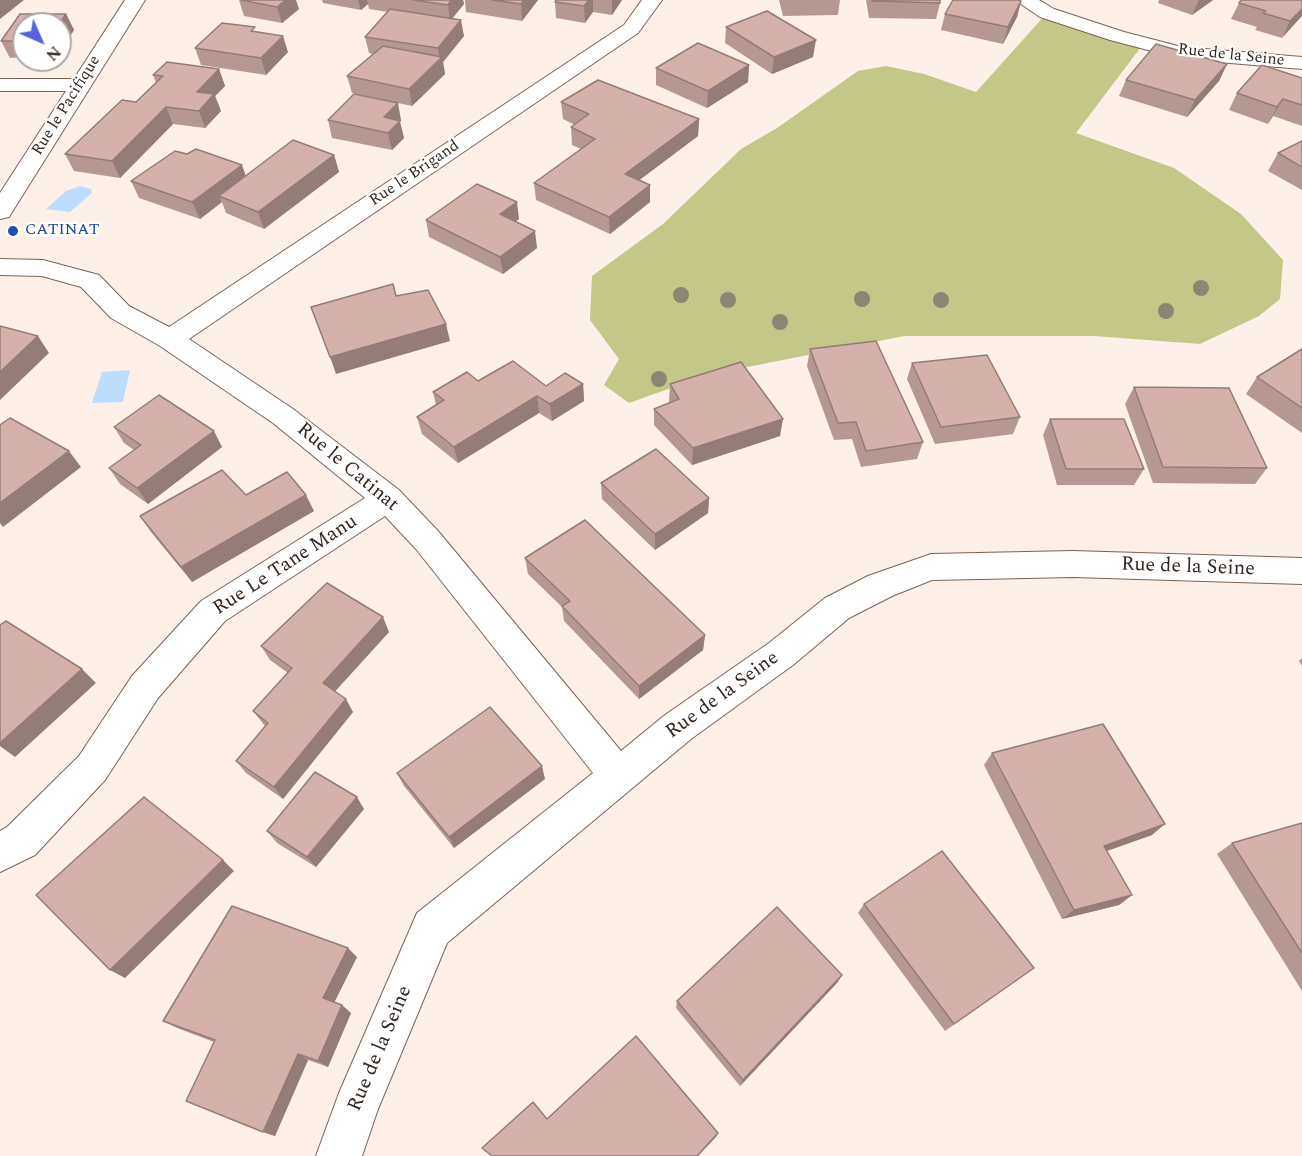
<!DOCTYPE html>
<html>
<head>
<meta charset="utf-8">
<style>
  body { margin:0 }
  #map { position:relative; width:1302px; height:1156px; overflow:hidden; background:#fdf0e9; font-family:Spectral,serif }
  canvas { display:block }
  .north { position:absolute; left:12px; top:12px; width:60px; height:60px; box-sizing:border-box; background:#fff; border:2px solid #ada8a6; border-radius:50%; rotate:135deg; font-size:16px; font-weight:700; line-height:24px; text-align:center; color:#322620 }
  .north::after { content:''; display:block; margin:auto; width:21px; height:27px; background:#5863da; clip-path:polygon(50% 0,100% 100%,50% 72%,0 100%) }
</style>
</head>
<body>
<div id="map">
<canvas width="1302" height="1156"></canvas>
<div class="north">N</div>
</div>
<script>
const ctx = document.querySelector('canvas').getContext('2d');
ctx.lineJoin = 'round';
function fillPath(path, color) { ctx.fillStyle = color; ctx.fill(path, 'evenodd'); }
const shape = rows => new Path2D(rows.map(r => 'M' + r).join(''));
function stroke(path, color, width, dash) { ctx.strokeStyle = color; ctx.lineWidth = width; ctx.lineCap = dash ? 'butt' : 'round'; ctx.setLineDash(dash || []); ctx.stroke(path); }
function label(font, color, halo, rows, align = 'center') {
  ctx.font = font + ' Spectral,serif'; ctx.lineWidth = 4.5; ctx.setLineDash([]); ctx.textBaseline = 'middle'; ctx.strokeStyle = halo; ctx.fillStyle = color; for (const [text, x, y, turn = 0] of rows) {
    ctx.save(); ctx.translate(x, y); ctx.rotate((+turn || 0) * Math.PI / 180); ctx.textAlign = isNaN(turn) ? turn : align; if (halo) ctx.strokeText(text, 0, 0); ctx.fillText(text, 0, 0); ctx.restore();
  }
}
fillPath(shape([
  [1047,13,1144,43,1076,133,1174,168,1241,214,1283,260,1280,299,1259,316,1200,344,1094,336,904,336,707,375,629,403,604,385,619,359,590,320,592,276,663,224,741,149,777,128,858,71,886,66,924,74,976,92]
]), '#c3c787');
fillPath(shape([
  [80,186,91,189,92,193,70,212,46,209,66,191],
  [130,370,123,402,92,403,102,372]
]), '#bcddfe');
const minor = shape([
  [125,0,145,0,12,212,9,217,0,219,0,193,66,91,0,91,0,79,74,79,125,0],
  [642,0,662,0,638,33,189,339,293,409,399,490,438,531,621,751,665,715,769,643,825,598,868,576,931,554,1073,551,1302,558,1302,584,1073,577,932,580,892,596,849,618,793,665,691,739,447,943,378,1109,362,1156,316,1156,339,1093,417,913,593,773,416,549,385,516,225,621,158,698,105,780,35,855,0,872,0,831,7,827,79,756,132,676,201,601,365,498,273,423,160,346,111,318,81,287,42,276,0,275,0,259,43,260,99,275,129,306,169,327,624,25,642,0],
  [1015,0,1039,0,1054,9,1124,32,1182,47,1302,57,1302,69,1182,59,1110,40,1040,17,1015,0]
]);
stroke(minor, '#7c6252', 2);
fillPath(minor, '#fff');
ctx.fillStyle = '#8b8671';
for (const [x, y] of [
  [1201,288],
  [681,295],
  [862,299],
  [728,300],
  [941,300],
  [1166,311],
  [780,322],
  [659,379]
]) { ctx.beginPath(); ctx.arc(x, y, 8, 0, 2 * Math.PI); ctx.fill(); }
fillPath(shape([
  [239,0,299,9,282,23,244,16],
  [322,0,463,0,464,4,452,19,464,36,443,62,445,74,412,106,352,93,347,76,373,54,369,53,365,37,388,12,369,9,368,4,361,10,323,3],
  [465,0,538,0,522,21,466,12],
  [556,0,622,0,612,15,593,12,585,23,556,18,555,2],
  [779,0,840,0,838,15,783,16],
  [866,0,940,0,940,3,936,19,869,18],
  [1159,0,1213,0,1192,15,1158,3],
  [1302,0,1282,38,1255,30,1257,27,1231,19,1239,3],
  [1021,1,1017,17,1003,44,941,30,945,14],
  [20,14,66,14,74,30,60,52,60,24,24,24,24,57,10,58,1,41],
  [726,27,813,57,772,74,725,43],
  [256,32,288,52,266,75,201,65,195,48],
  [1227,64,1219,81,1187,117,1119,96,1126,80],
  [749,65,748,82,707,108,656,85,656,68],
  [219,69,225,86,215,96,221,111,205,128,173,124,120,178,74,171,65,154,136,102,156,83,153,75],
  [1302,78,1302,126,1273,116,1268,124,1229,110,1237,93],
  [561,102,699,119,698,136,639,180,650,202,610,234,536,200,534,183,581,149,572,145,571,127,575,125,563,119],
  [328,120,401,120,400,122,404,138,392,150,332,138],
  [1302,141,1302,190,1268,171,1278,153],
  [334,155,339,172,264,229,226,213,222,202,200,219,139,198,131,181,246,176],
  [519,219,515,222,537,248,503,274,429,237,426,220],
  [810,349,923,442,917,459,861,467,852,439,834,440,807,366],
  [1302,349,1302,433,1246,394,1257,377],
  [912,363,1020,417,1013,434,935,444,907,379],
  [478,381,546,386,583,384,584,401,552,421,539,413,458,463,422,434,417,417,436,405,433,392],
  [670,384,780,436,692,465,654,425,654,409,670,403,669,401],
  [1134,387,1267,468,1255,484,1153,483,1125,404],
  [1050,419,1144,469,1134,485,1057,485,1043,435],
  [114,427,222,447,148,504,120,484,109,468,134,450,124,443],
  [601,483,709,498,708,513,655,550,602,499],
  [246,495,314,511,192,582,151,532,140,516],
  [525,558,705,635,703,650,639,699,564,621,562,607,528,574],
  [389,632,335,691,353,712,283,799,246,773,236,761,265,726,253,711,288,673,270,660,261,646],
  [1302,658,1302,666,1299,661],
  [992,753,1152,835,1107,851,1132,895,1119,905,1062,919,984,765],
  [397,773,545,779,454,848,404,786],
  [364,809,316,867,277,843,267,831],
  [1302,823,1302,991,1217,854,1232,843],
  [864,904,1023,976,945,1031,858,913],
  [357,957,334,1002,351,1013,328,1067,308,1060,275,1136,263,1132,214,1042,177,1028,163,1021],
  [842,975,837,983,740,1086,676,1008,677,1001]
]), '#b69893');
fillPath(shape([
  [0,0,24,0,0,19],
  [286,0,296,0,299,9,282,23,277,7],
  [358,0,367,0,368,4,361,10],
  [451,0,463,0,464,4,450,21,448,5],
  [524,0,538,0,522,21,521,4],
  [589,0,593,0,593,12,585,23,584,6],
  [612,0,622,0,612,15],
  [1199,0,1213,0,1192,15],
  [1021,1,1017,17,1003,44,1008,27],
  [1302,9,1302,16,1282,38,1290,21],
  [66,14,74,30,60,52,59,24],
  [461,20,464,36,443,62,445,74,412,106,409,89,440,60,438,48],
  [283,36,288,52,266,75,261,58],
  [816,40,813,57,772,74,774,57],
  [1227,64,1219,81,1187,117,1195,100],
  [749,65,748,82,707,108,708,91],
  [219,69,225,86,215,96,221,111,205,128,199,111,197,92],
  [1283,99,1273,116,1268,124,1277,107],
  [398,103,401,120,400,122,404,138,392,150,384,117],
  [166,107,173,124,120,178,112,161],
  [699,119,698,136,625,191,625,174],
  [334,155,339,172,264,229,258,212],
  [242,165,248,182,219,196,222,202,200,219,192,202],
  [650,185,650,202,610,234,609,217],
  [517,202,519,219,502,231,500,214],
  [535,231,537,248,503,274,500,257],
  [446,324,450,341,336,374,330,357],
  [38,336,49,353,0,400,0,372],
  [583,384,584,401,552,421,550,404],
  [537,396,539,413,458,463,454,447],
  [783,419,780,436,692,465,693,448],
  [214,431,222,447,148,504,137,488],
  [69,451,81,467,3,527,0,523,0,503],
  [306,495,314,511,192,582,181,567],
  [709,498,708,513,655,550,655,534],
  [383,617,389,632,330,697,323,683],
  [705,635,703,650,639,699,639,686],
  [82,669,96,683,15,757,0,746,0,743],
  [346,699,353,712,283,799,274,787],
  [542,766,545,779,454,848,449,837],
  [357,797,364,809,316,867,307,857],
  [1165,824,1152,835,1092,856,1104,846],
  [223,860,234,871,125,978,110,970],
  [1132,895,1119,905,1062,919,1074,910],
  [348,948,357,957,333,1005,323,998],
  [842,975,837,983,740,1086,743,1080],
  [342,1005,351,1013,328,1067,318,1061],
  [298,1054,308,1060,275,1136,263,1132],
  [718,1133,716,1137,698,1156,697,1156]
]), '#947c78');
const building = shape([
  [241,0,286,0,277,7,241,0],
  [413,0,451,0,448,5,413,0],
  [492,0,524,0,521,4,492,0],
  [556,0,589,0,584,6,555,2,556,0],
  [872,0,940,0,940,3,872,1,872,0],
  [953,0,1018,0,1021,1,1008,27,945,14,953,0],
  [1241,0,1302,0,1302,9,1290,21,1263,13,1266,11,1239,3,1241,0],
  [390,9,461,20,438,48,365,37,390,9],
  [767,11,816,40,774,57,726,27,767,11],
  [20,14,66,14,59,24,24,24,24,41,1,41,20,14],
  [222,23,255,27,251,31,283,36,261,58,195,48,222,23],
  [698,43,749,65,708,91,656,68,698,43],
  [1156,44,1227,64,1195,100,1126,80,1156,44],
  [383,46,442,57,409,89,347,76,383,46],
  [167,62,219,69,197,92,214,94,199,111,166,107,112,161,65,154,122,100,136,102,163,76,153,75,167,62],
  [1262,65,1302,78,1302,105,1283,99,1277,107,1237,93,1262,65],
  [598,80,699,119,625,174,650,185,609,217,534,183,595,139,571,127,589,114,561,102,598,80],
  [354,94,398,103,384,117,400,121,388,133,328,120,354,94],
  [293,140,334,155,258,212,219,196,293,140],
  [1302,141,1302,167,1278,153,1302,141],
  [196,149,242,165,192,202,131,181,175,151,187,154,196,149],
  [477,184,517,202,500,214,535,231,500,257,426,220,477,184],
  [393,284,396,296,428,290,446,324,330,357,311,307,393,284],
  [0,326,38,336,0,372,0,326],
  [876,341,923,442,866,451,856,422,838,423,810,349,876,341],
  [1302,349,1302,408,1257,377,1302,349],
  [987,355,1020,417,941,427,912,363,987,355],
  [513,361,546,386,565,373,583,384,550,404,537,396,454,447,417,417,444,400,433,392,467,372,478,381,513,361],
  [741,362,783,419,693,448,654,409,679,399,670,384,741,362],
  [1134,387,1229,388,1267,468,1163,467,1134,387],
  [159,395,214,431,137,488,109,468,141,445,114,427,159,395],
  [10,418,69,451,0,503,0,425,10,418],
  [1050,419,1124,419,1144,469,1066,469,1050,419],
  [656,449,709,498,655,534,601,483,656,449],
  [222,470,246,495,287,472,306,495,181,567,140,516,222,470],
  [585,520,705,635,639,686,562,606,570,601,525,558,585,520],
  [327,583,383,617,323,683,346,699,274,787,236,761,268,723,253,711,292,668,261,646,327,583],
  [6,621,82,669,0,743,0,625,6,621],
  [490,707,542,766,449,837,397,773,490,707],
  [1103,724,1165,824,1104,846,1132,895,1074,910,992,753,1103,724],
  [315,772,357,797,307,857,267,831,315,772],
  [144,797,223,860,110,970,36,895,144,797],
  [1302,823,1302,953,1232,843,1302,823],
  [942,851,1034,968,954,1024,864,904,942,851],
  [232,906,348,948,323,998,342,1005,318,1061,298,1054,263,1132,186,1101,215,1040,163,1021,232,906],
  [777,907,842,975,743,1080,677,1001,777,907],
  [636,1036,718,1133,697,1156,492,1156,482,1148,533,1102,547,1119,636,1036]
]);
fillPath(building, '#d4b1ab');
stroke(building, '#947c78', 1.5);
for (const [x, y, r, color] of [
  [13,231,6,"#1a4fb4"]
]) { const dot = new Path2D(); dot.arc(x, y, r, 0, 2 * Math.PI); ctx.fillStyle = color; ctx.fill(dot); stroke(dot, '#fff', 2); }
label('16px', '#322620', '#fff', [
  ["Rue de la Seine",1231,56,6],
  ["Rue le Pacifique",67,106,-58],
  ["Rue le Brigand",415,174,-34]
]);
label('16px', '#164399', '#fff', [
  ["CATINAT",25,231]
], 'left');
label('20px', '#322620', '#fff', [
  ["Rue le Catinat",347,468,40],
  ["Rue Le Tane Manu",286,566,-33],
  ["Rue de la Seine",1188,568,2],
  ["Rue de la Seine",723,696,-36],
  ["Rue de la Seine",381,1049,-67]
]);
</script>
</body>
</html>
